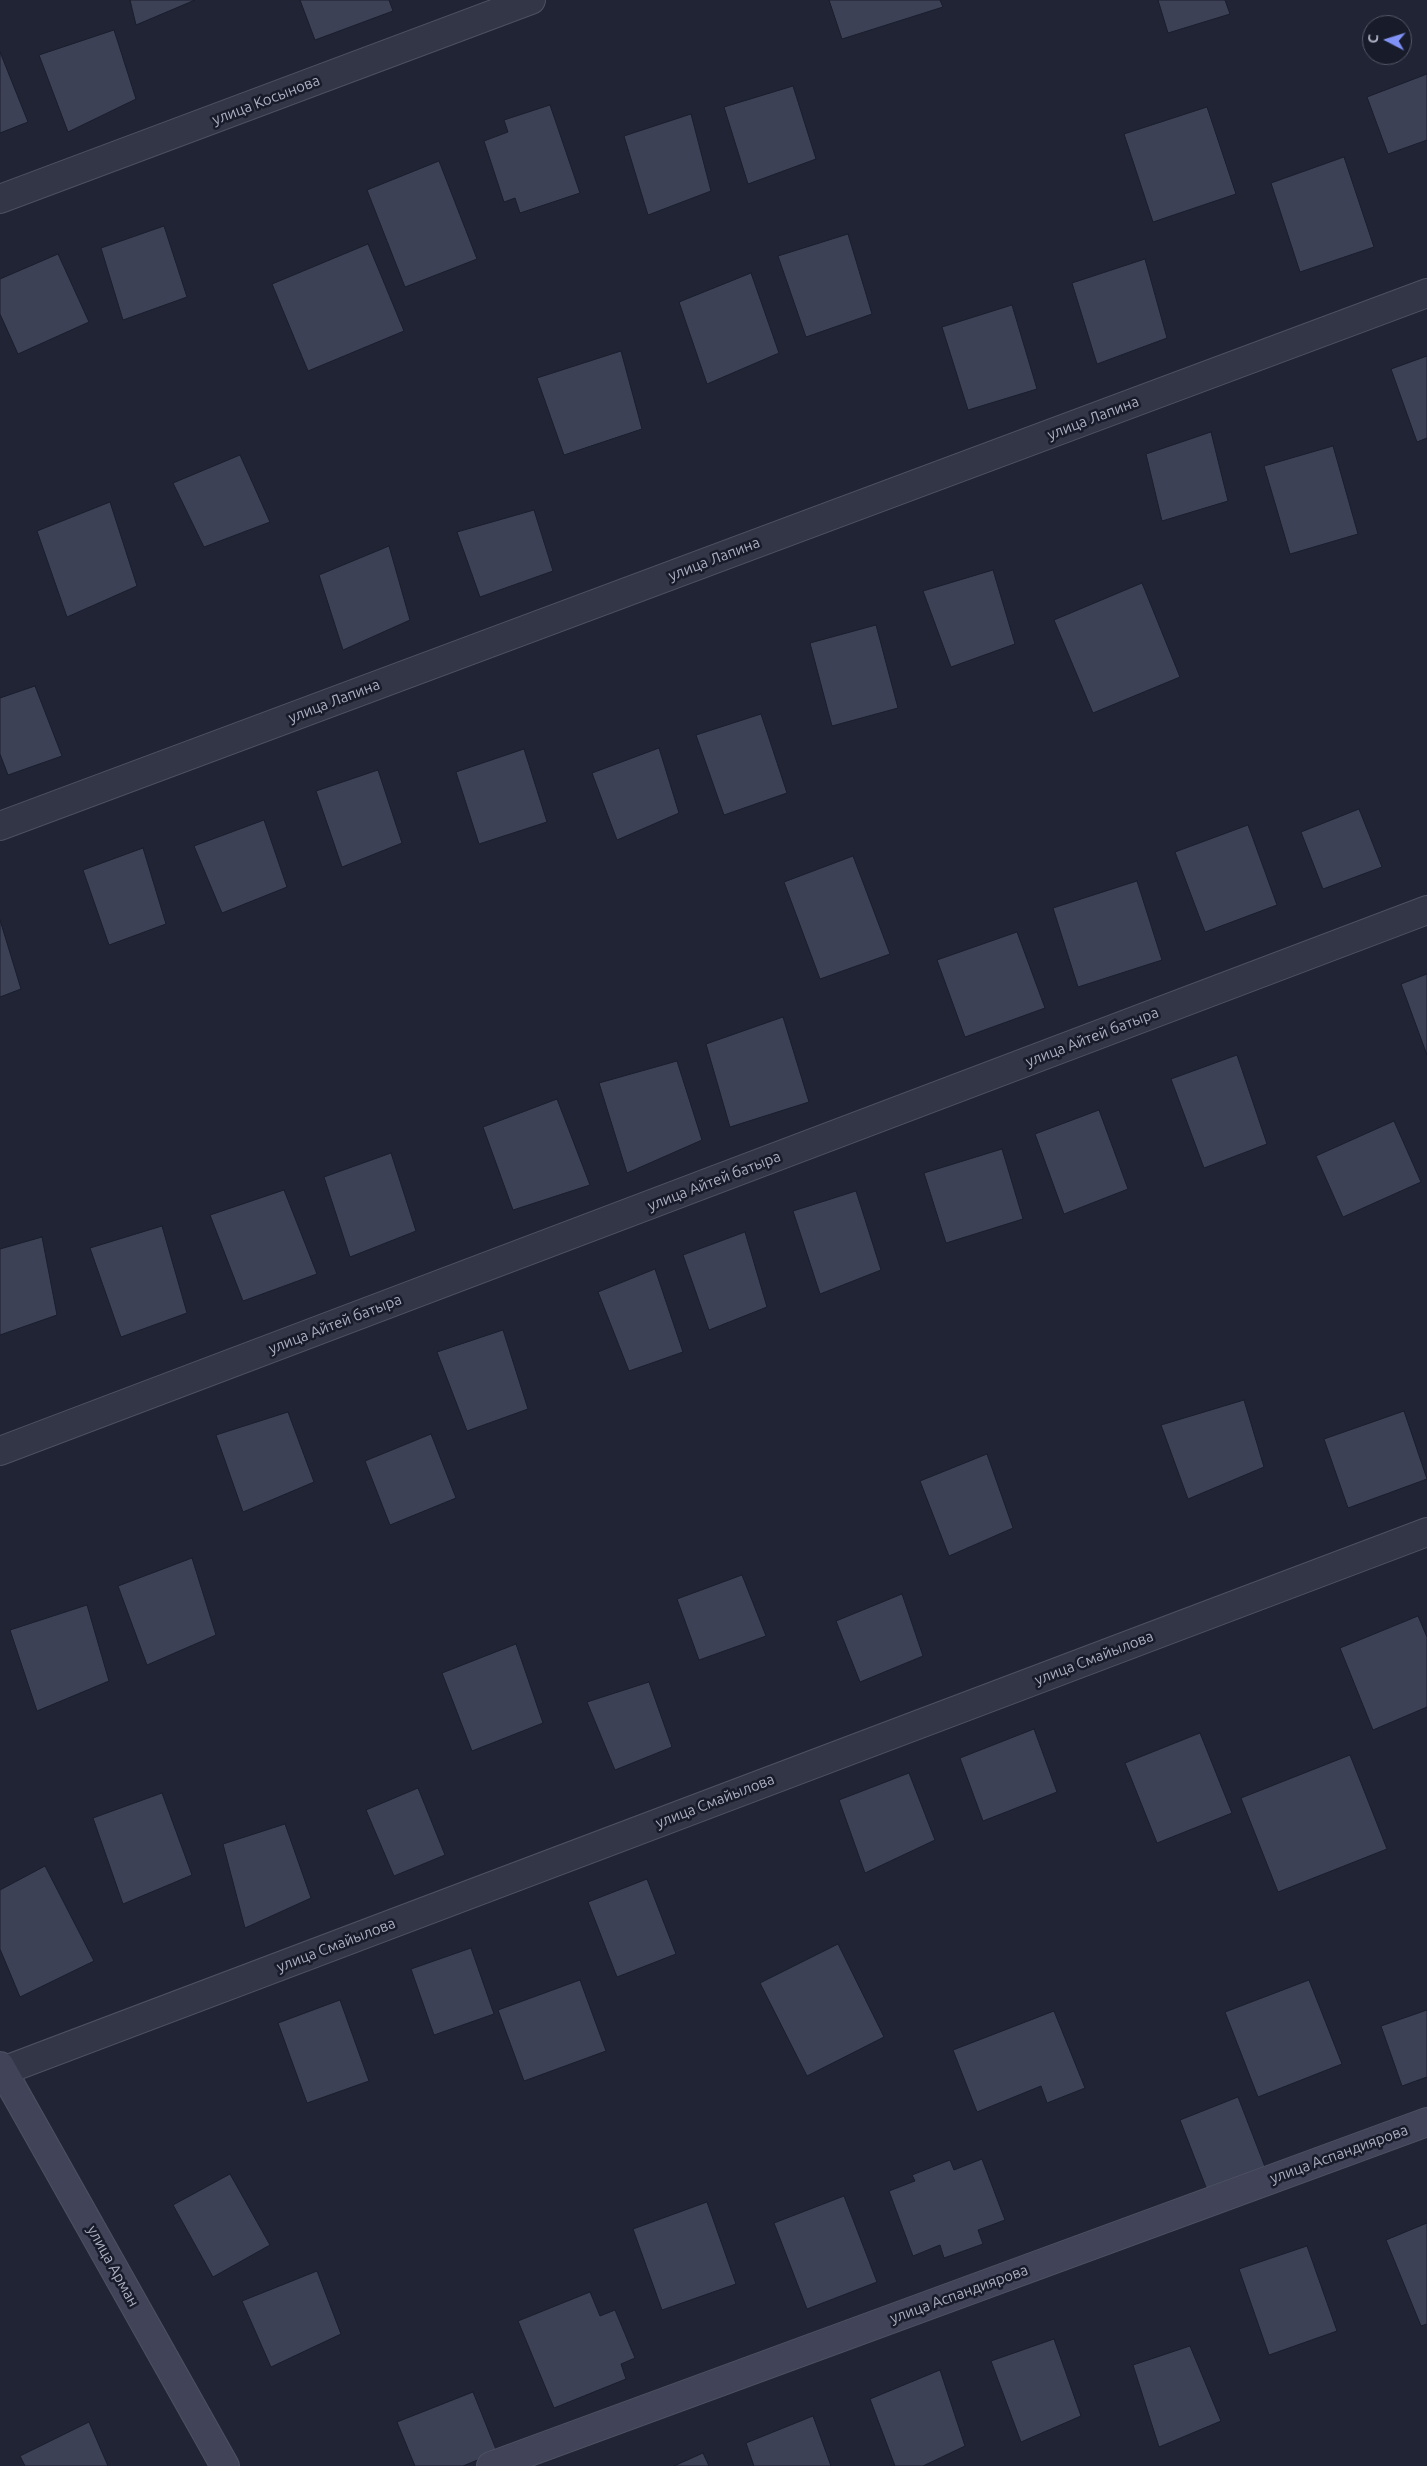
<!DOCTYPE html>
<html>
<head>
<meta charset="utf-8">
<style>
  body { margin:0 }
  #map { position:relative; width:1427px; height:2466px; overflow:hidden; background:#202435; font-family:Ubuntu,sans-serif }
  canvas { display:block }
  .north { position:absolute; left:1362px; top:15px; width:50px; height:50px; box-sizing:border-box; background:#181c2a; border:1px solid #545767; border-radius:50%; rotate:275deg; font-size:14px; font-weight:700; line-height:20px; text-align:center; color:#adb0c3 }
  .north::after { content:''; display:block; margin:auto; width:18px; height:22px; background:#8092f5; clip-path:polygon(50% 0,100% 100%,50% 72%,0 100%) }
</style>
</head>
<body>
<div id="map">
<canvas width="1427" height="2466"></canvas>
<div class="north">С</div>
</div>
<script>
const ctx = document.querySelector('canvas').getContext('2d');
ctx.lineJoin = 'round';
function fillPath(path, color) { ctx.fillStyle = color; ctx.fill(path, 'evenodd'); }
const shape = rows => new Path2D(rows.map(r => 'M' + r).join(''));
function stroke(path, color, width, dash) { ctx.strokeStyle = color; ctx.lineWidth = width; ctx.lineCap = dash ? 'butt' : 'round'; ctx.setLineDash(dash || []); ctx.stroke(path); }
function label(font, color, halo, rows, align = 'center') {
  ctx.font = font + ' Ubuntu,sans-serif'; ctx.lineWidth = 5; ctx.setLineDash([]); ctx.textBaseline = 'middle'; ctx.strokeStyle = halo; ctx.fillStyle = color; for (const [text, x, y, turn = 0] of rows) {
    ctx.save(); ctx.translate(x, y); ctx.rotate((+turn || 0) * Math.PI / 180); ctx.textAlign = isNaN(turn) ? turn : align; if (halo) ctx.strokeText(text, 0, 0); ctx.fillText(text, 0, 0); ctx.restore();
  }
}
const building = shape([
  [130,0,195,0,136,25,130,0],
  [300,0,389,0,393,11,315,40,300,0],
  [829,0,940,0,943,7,842,39,829,0],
  [1158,0,1225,0,1230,14,1168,33,1158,0],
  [114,30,136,99,68,132,39,55,114,30],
  [0,52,28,122,0,133,0,52],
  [1427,74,1427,140,1388,154,1367,97,1427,74],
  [793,86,816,159,748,184,724,107,793,86],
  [550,105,580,193,520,213,515,198,504,202,484,141,508,132,504,120,550,105],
  [1207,107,1236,194,1153,222,1124,134,1207,107],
  [691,114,711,191,648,215,624,136,691,114],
  [1344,157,1374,247,1300,272,1271,183,1344,157],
  [439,161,477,259,405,287,367,190,439,161],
  [164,226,187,297,123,320,101,248,164,226],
  [848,234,872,314,806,337,778,256,848,234],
  [368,244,404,331,308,371,272,284,368,244],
  [58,254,89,322,18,354,0,314,0,279,58,254],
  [1145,259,1167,338,1097,364,1072,283,1145,259],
  [751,273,779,353,707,384,679,302,751,273],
  [1012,305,1037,389,968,410,942,327,1012,305],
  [621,351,642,429,564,455,537,378,621,351],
  [1427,356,1427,438,1417,442,1391,369,1427,356],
  [1211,432,1228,501,1162,521,1146,454,1211,432],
  [1333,446,1358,534,1290,554,1264,466,1333,446],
  [240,455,270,522,204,547,173,483,240,455],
  [110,502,137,586,67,617,37,531,110,502],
  [534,510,553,571,480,597,457,532,534,510],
  [389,546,410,620,343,650,319,575,389,546],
  [993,570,1015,644,951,667,923,591,993,570],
  [1142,583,1180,677,1093,713,1054,620,1142,583],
  [876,625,898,708,832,726,810,643,876,625],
  [35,686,62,756,8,775,0,754,0,698,35,686],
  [761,714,787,793,724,815,696,735,761,714],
  [659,748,679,813,617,840,592,773,659,748],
  [524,749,547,822,479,844,456,772,524,749],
  [378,770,402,843,342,867,316,791,378,770],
  [1359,809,1382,867,1323,889,1301,832,1359,809],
  [264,820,287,887,222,913,194,846,264,820],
  [1248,825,1277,905,1205,932,1175,852,1248,825],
  [143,848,166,924,109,945,83,870,143,848],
  [853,856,890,954,820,979,784,882,853,856],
  [1137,881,1162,960,1078,987,1053,908,1137,881],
  [0,920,21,989,0,997,0,920],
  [1017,932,1045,1008,965,1037,937,960,1017,932],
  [1427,974,1427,1055,1401,984,1427,974],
  [783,1017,809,1102,730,1127,706,1044,783,1017],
  [1237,1055,1267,1144,1204,1168,1171,1079,1237,1055],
  [677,1061,702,1140,627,1173,599,1083,677,1061],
  [557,1099,590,1185,513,1210,483,1127,557,1099],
  [1099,1110,1128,1189,1064,1214,1035,1134,1099,1110],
  [1394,1121,1421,1182,1343,1217,1316,1156,1394,1121],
  [1002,1149,1023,1219,946,1243,924,1173,1002,1149],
  [391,1153,416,1231,350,1257,324,1177,391,1153],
  [284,1190,317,1274,243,1301,210,1215,284,1190],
  [856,1191,881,1270,820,1294,793,1211,856,1191],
  [162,1226,187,1313,121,1337,90,1248,162,1226],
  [745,1232,767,1307,709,1330,683,1255,745,1232],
  [42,1237,57,1315,0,1335,0,1249,42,1237],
  [655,1269,683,1352,629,1371,598,1292,655,1269],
  [503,1330,528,1409,467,1431,437,1352,503,1330],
  [1244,1400,1264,1467,1188,1499,1161,1425,1244,1400],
  [1404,1411,1427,1479,1348,1508,1324,1439,1404,1411],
  [288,1412,314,1482,243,1512,216,1435,288,1412],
  [431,1434,456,1498,390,1525,365,1461,431,1434],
  [987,1454,1013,1528,949,1556,920,1481,987,1454],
  [192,1558,216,1635,147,1665,118,1586,192,1558],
  [742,1575,766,1636,699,1660,677,1599,742,1575],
  [902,1594,923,1656,860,1682,836,1621,902,1594],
  [87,1605,109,1681,37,1711,10,1630,87,1605],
  [1418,1616,1427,1637,1427,1707,1373,1730,1340,1648,1418,1616],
  [516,1644,543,1723,472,1751,442,1673,516,1644],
  [649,1682,672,1747,615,1770,587,1702,649,1682],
  [1034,1729,1057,1792,983,1821,960,1758,1034,1729],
  [1200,1733,1232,1813,1157,1843,1125,1763,1200,1733],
  [1350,1755,1387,1849,1278,1892,1241,1798,1350,1755],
  [909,1773,935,1840,865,1873,839,1800,909,1773],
  [418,1788,445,1855,394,1876,366,1810,418,1788],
  [162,1793,192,1875,123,1904,93,1818,162,1793],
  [285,1824,311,1898,245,1928,223,1844,285,1824],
  [45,1866,94,1961,20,1997,0,1949,0,1890,45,1866],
  [647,1879,676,1954,617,1977,588,1902,647,1879],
  [838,1944,884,2037,807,2076,760,1983,838,1944],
  [471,1948,494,2014,434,2035,411,1969,471,1948],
  [580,1980,606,2051,524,2081,498,2010,580,1980],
  [1309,1980,1342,2064,1258,2097,1225,2012,1309,1980],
  [340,2000,369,2081,307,2103,278,2023,340,2000],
  [1427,2010,1427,2077,1402,2086,1381,2026,1427,2010],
  [1054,2011,1085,2088,1047,2103,1041,2086,977,2112,953,2050,1054,2011],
  [1238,2097,1267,2172,1209,2195,1180,2120,1238,2097],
  [982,2159,1005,2220,978,2230,983,2244,944,2258,940,2245,913,2256,889,2191,915,2181,912,2175,950,2160,954,2170,982,2159],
  [230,2174,270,2245,213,2277,173,2205,230,2174],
  [844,2196,877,2282,807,2309,774,2223,844,2196],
  [707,2202,736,2284,662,2310,633,2229,707,2202],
  [1427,2223,1427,2324,1421,2326,1386,2240,1427,2223],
  [1307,2246,1337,2331,1269,2355,1239,2269,1307,2246],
  [317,2271,341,2334,271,2367,242,2301,317,2271],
  [590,2292,600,2316,615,2310,635,2358,621,2364,626,2379,554,2408,518,2321,590,2292],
  [1054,2339,1081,2416,1021,2442,991,2361,1054,2339],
  [1190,2346,1221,2421,1159,2447,1133,2365,1190,2346],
  [940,2370,965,2446,923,2466,895,2466,870,2399,940,2370],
  [473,2392,497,2452,463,2466,415,2466,397,2422,473,2392],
  [813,2416,831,2466,754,2466,746,2443,813,2416],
  [89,2422,108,2466,25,2466,20,2456,89,2422],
  [703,2453,709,2466,674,2466,703,2453]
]);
fillPath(building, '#3c4156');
stroke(building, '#1a1e2c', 1);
const street = shape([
  [0,199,531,0],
  [0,826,1427,293],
  [0,1451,1427,910],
  [3,2071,1427,1532]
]);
const secondary = shape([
  [0,2066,225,2466],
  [491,2466,1427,2122]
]);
stroke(street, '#4d5161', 30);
stroke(secondary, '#4d5161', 30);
stroke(street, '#333646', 28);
stroke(secondary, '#414459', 28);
label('15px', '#adb0c3', '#181c2a', [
  ["улица Косынова",266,100,-21],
  ["улица Лапина",1093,418,-21],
  ["улица Лапина",714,559,-21],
  ["улица Лапина",334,701,-21],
  ["улица Айтей батыра",1092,1037,-21],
  ["улица Айтей батыра",714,1181,-21],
  ["улица Айтей батыра",335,1324,-21],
  ["улица Смайылова",1094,1658,-21],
  ["улица Смайылова",715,1801,-21],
  ["улица Смайылова",336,1945,-21],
  ["улица Аспандиярова",1339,2154,-20],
  ["улица Арман",113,2266,61],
  ["улица Аспандиярова",959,2294,-20]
]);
</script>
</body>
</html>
